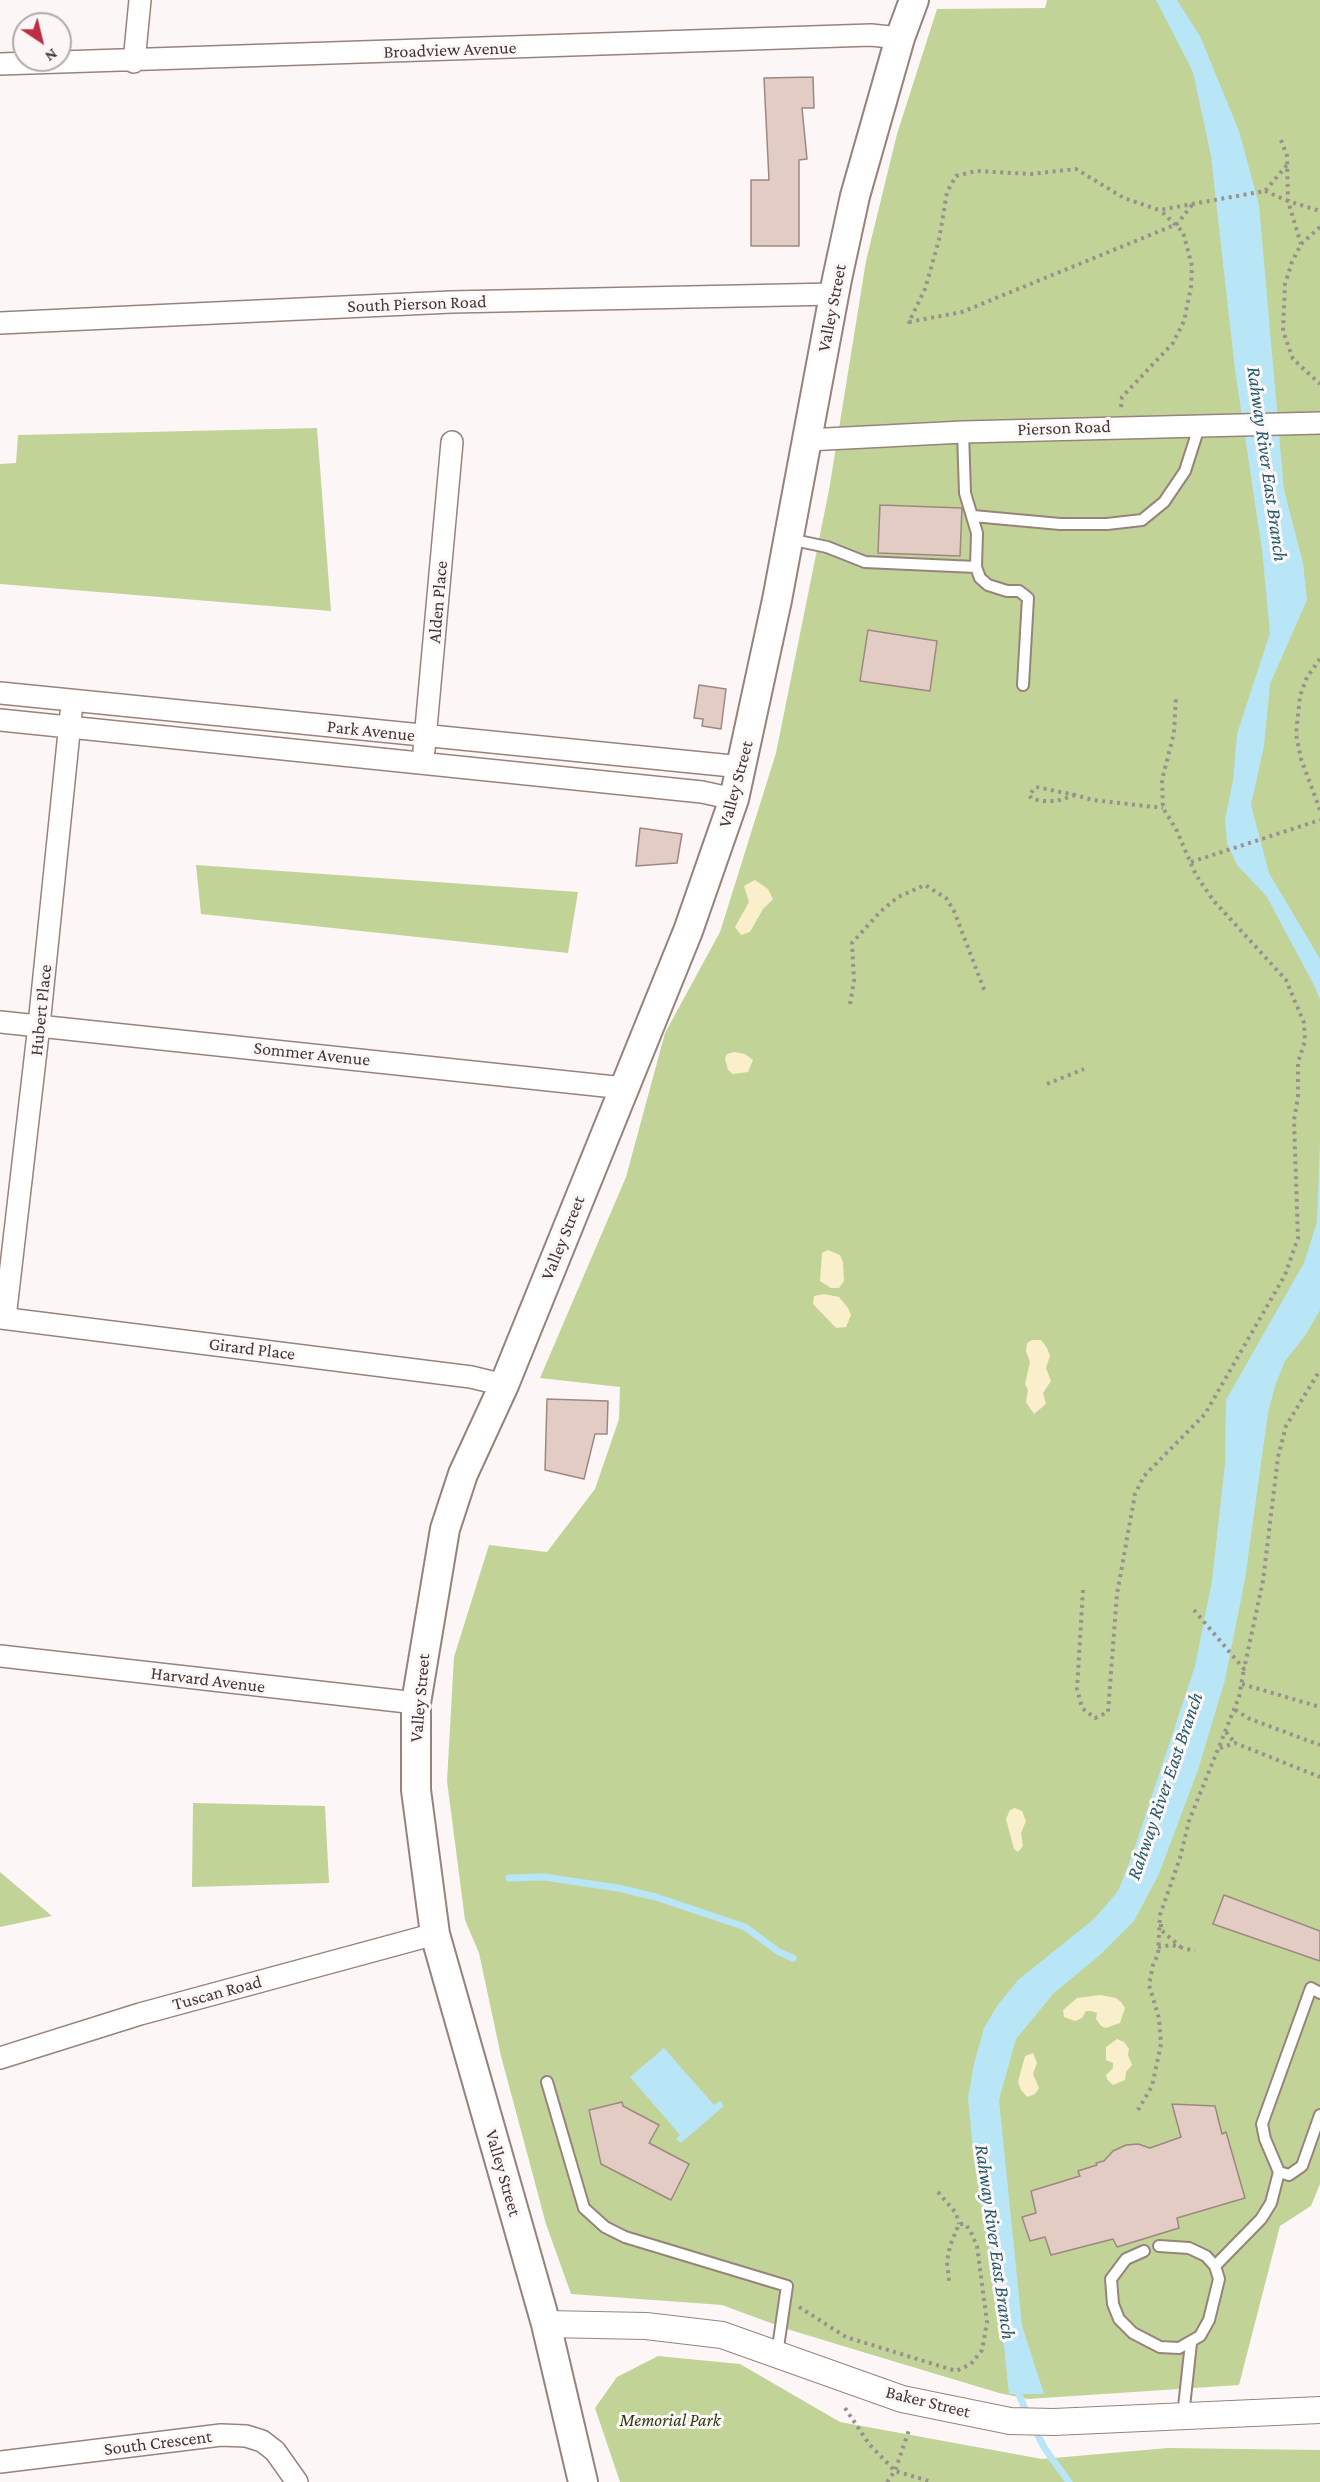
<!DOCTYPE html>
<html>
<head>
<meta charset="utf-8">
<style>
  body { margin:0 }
  #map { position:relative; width:1320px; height:2482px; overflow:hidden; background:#fcf7f6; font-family:"Crimson Pro",serif }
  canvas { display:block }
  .north { position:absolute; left:12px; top:12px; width:60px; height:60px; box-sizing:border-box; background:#fcf7f6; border:2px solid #b1aba8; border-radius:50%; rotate:145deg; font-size:16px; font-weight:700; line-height:24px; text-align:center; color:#413834 }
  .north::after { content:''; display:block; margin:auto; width:21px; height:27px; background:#be2d45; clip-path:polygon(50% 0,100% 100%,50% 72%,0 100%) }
</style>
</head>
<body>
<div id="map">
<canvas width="1320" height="2482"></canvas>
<div class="north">N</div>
</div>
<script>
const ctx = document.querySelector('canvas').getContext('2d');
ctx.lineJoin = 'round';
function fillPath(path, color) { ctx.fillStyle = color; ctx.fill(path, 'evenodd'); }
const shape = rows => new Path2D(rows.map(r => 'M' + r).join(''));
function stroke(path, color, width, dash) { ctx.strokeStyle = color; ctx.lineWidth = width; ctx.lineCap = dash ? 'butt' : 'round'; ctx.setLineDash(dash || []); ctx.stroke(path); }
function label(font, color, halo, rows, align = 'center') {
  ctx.font = font + ' "Crimson Pro",serif'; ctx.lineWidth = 6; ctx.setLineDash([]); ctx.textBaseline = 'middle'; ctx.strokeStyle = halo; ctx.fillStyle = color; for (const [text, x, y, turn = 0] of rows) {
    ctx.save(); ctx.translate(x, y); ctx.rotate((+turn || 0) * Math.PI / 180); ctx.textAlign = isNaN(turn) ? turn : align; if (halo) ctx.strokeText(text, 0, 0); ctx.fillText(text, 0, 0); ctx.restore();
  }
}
fillPath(shape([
  [1047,0,1320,0,1320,2184,1311,2206,1280,2226,1239,2385,1028,2399,999,2393,866,2353,787,2329,722,2305,571,2294,546,2224,501,2056,479,1953,465,1920,447,1781,454,1657,489,1545,547,1552,595,1489,619,1419,620,1387,540,1378,626,1177,665,1033,720,932,776,753,829,490,866,261,897,134,937,9,1045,8],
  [317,428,331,611,0,584,0,464,16,463,18,435],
  [196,865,578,892,568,953,201,914],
  [193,1803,325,1806,329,1883,192,1887],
  [0,1872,52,1916,0,1927],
  [658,2356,740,2364,840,2422,1042,2459,1168,2448,1320,2450,1320,2482,620,2482,595,2408,617,2377]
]), '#c2d398');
fillPath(shape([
  [755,880,768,889,773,899,763,909,750,932,741,935,735,927,749,902,744,886],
  [734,1052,745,1054,753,1060,748,1072,733,1074,728,1070,725,1059,727,1054],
  [828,1250,840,1255,843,1262,844,1281,839,1288,831,1288,820,1281,822,1253],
  [824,1294,839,1297,848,1308,851,1315,846,1327,836,1328,813,1304,814,1296],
  [1032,1340,1041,1340,1047,1348,1050,1356,1046,1368,1051,1381,1043,1393,1046,1404,1034,1414,1026,1402,1028,1390,1025,1384,1030,1362,1026,1351,1027,1343],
  [1015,1808,1022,1811,1026,1821,1021,1833,1023,1846,1018,1852,1014,1849,1006,1819,1010,1810],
  [1100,1995,1116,1998,1121,2002,1125,2008,1120,2023,1106,2028,1101,2026,1096,2019,1097,2013,1091,2011,1086,2011,1082,2018,1075,2021,1064,2017,1063,2010,1077,1998],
  [1117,2039,1124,2042,1129,2049,1128,2055,1132,2065,1126,2072,1125,2080,1113,2085,1107,2079,1106,2075,1113,2068,1113,2063,1106,2060,1106,2047],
  [1033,2053,1037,2063,1033,2074,1039,2088,1035,2094,1027,2097,1021,2090,1018,2082,1025,2056]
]), '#f9efca');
fillPath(shape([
  [1156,0,1177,0,1200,36,1239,131,1259,205,1284,490,1303,563,1307,600,1270,684,1264,746,1251,805,1269,873,1320,959,1320,1000,1315,987,1267,897,1237,865,1227,843,1225,819,1233,781,1237,734,1270,633,1262,550,1235,370,1211,156,1193,72],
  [1320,1142,1320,1310,1305,1336,1285,1361,1275,1386,1268,1413,1245,1579,1225,1680,1198,1770,1159,1874,1134,1921,1101,1954,1054,1993,1016,2039,999,2100,1022,2326,1044,2394,1009,2394,1002,2327,974,2159,968,2098,974,2064,984,2028,997,2006,1018,1980,1094,1919,1118,1891,1133,1853,1195,1666,1212,1581,1225,1464,1226,1400,1304,1263,1317,1222],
  [664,2048,714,2105,720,2101,724,2106,681,2143,676,2139,680,2135,630,2077]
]), '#b9e6f6');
stroke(shape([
  [509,1878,544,1877,618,1888,656,1897,745,1927,779,1952,793,1958],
  [1015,2385,1028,2416],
  [1033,2426,1045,2449,1069,2482]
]), '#b9e6f6', 7);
const building = shape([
  [813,77,814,108,802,108,807,159,799,160,799,246,751,246,751,180,769,180,764,78,813,77],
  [880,505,962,508,960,556,878,553,880,505],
  [868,630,937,641,930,691,860,681,868,630],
  [699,685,726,689,721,729,702,726,703,719,694,718,699,685],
  [640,828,682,834,677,863,636,866,640,828],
  [547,1399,608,1401,607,1434,595,1434,584,1479,545,1470,547,1399],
  [1224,1895,1320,1931,1320,1961,1213,1924,1224,1895],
  [622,2102,623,2106,659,2125,649,2143,689,2164,671,2200,601,2164,589,2110,622,2102],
  [1172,2104,1215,2106,1222,2134,1226,2132,1245,2198,1177,2218,1179,2228,1117,2247,1113,2239,1051,2255,1045,2237,1030,2241,1022,2217,1036,2213,1031,2191,1080,2176,1078,2171,1097,2165,1096,2163,1104,2161,1113,2151,1126,2145,1138,2144,1150,2148,1181,2137,1172,2104]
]);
fillPath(building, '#e3ccc4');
stroke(building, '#9d8881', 1.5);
const service = shape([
  [963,432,965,493,977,533,976,567,980,578,988,585,1007,591,1019,591,1028,598,1023,685],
  [973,516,1060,524,1107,524,1142,520,1164,502,1185,471,1200,424],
  [789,539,827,547,865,562,976,567],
  [547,2082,584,2208,605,2227,625,2237,787,2286,777,2354],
  [1279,2172,1289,2175,1302,2166,1320,2115],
  [1144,2251,1126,2259,1111,2279,1113,2304,1119,2319,1133,2333,1160,2347,1179,2348,1200,2336,1209,2320,1219,2279,1215,2266,1206,2256,1189,2248,1159,2246],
  [1215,2266,1261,2219,1271,2203,1279,2172,1265,2139,1262,2124,1311,1988,1320,1993],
  [1183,2416,1191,2343]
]);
const minor = shape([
  [134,62,140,0],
  [0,64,871,35,900,38],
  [0,323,451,302,834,294],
  [807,440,963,432,1320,423],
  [0,693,742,767],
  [0,720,702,792,734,799],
  [424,750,452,442],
  [0,1022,624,1088],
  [0,1318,471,1377,504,1385],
  [5,1318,39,1025,71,713],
  [0,1656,416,1703],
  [0,2058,140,2014,435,1934],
  [0,2462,221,2435,246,2436,262,2441,275,2451,297,2482]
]);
const tertiary = shape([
  [546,2324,646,2326,722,2335,902,2399,1010,2421,1054,2422,1320,2410]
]);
const secondary = shape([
  [583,2482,546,2324,435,1934,416,1790,416,1703,445,1529,463,1474,504,1385,688,931,734,799,777,600,837,279,855,196,900,38,914,0]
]);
stroke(service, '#98837b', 14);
stroke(minor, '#98837b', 24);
stroke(tertiary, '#98837b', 28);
stroke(secondary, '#98837b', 32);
stroke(shape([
  [1281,140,1287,156,1288,201,1320,211],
  [1265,191,1288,201,1301,244],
  [1192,205,1177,224,962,312,909,322,925,289,939,240,947,192,956,176,976,171,1031,174,1076,169,1124,198,1159,210,1265,191,1287,165],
  [1320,227,1301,244,1292,262,1285,284,1283,331,1293,359,1320,384],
  [1121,407,1122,397,1173,343,1184,321,1191,287,1192,266,1183,232,1160,210],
  [1320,659,1307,677,1300,696,1296,734,1301,759,1320,810],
  [1075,795,1057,801,1043,801,1032,799,1029,795,1036,787,1051,790,1075,795,1093,800,1163,808],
  [1191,862,1320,820],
  [850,1004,854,981,852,943,880,912,898,897,925,885,946,898,954,911,985,992],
  [1047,1084,1084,1069],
  [1083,1590,1077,1689,1082,1708,1095,1718,1108,1712,1117,1594,1135,1494,1144,1476,1205,1414,1285,1275,1298,1238,1294,1120,1298,1097,1298,1062,1305,1041,1304,1023,1286,980,1213,900,1196,875,1176,829,1163,808,1162,780,1174,733,1176,696],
  [1194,1610,1244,1669,1263,1581,1278,1457,1286,1426,1320,1370],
  [1242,1684,1320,1707],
  [1235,1710,1250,1719,1320,1745],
  [1226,1732,1235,1743],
  [1220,1748,1235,1743,1320,1777],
  [1161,1924,1161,1930,1183,1949],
  [1158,1947,1172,1945,1195,1951],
  [1138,2110,1152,2086,1161,2044,1159,2018,1149,1985,1153,1965,1158,1954,1160,1915,1180,1858,1189,1821,1239,1697,1244,1669],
  [938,2192,956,2213,959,2224],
  [799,2307,846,2337,956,2371,971,2364,982,2350,987,2322,977,2246,970,2230,965,2224,959,2224,950,2246,947,2261,949,2281],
  [845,2408,869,2444,895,2471,932,2482],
  [887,2482,895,2471,910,2427]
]), '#98918e', 4, [3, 4.5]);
stroke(service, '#fff', 10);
stroke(minor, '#fff', 21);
stroke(tertiary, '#fff', 26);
stroke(secondary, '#fff', 28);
label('18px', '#413834', '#fcf7f6', [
  ["Broadview Avenue",450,50,-2],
  ["South Pierson Road",417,304,-2],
  ["Valley Street",832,308,-79],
  ["Pierson Road",1064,428,-2],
  ["Alden Place",438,602,-85],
  ["Park Avenue",371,731,6],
  ["Valley Street",736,784,-75],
  ["Hubert Place",41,1010,-84],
  ["Sommer Avenue",312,1054,6],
  ["Valley Street",563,1238,-68],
  ["Girard Place",252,1349,7],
  ["Harvard Avenue",208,1680,7],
  ["Valley Street",420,1698,-85],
  ["Tuscan Road",217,1993,-15],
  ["Valley Street",503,2173,74],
  ["Baker Street",928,2402,14],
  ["South Crescent",158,2443,-7]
]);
label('italic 18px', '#303a11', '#fcf7f6', [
  ["Memorial Park",670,2420]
]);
label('italic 20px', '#23596a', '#fcf7f6', [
  ["Rahway River East Branch",1267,464,82],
  ["Rahway River East Branch",1165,1786,-71],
  ["Rahway River East Branch",995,2242,82]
]);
</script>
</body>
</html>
